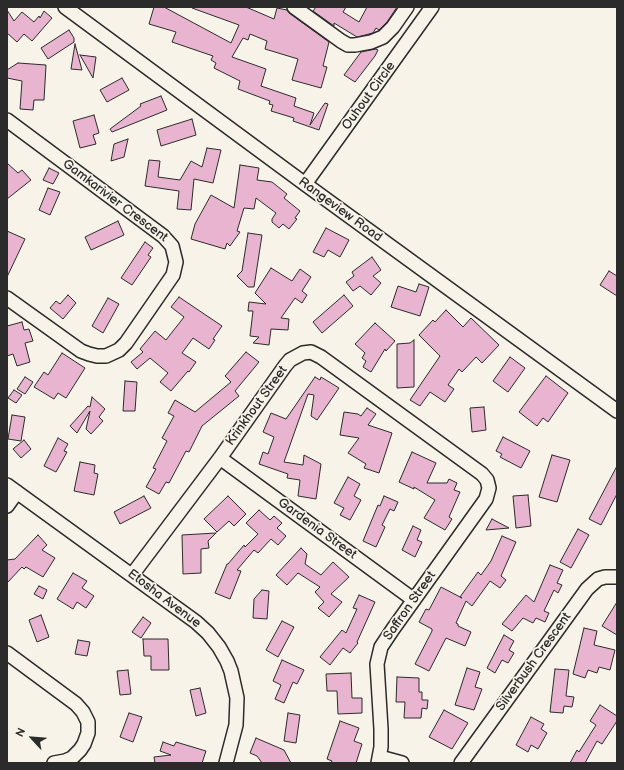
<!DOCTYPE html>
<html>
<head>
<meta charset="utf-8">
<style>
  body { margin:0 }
  #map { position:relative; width:624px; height:770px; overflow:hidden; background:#f7f3e8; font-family:"Balsamiq Sans",sans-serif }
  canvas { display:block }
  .frame { position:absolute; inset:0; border:8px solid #2b2b2b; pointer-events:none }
  .north { position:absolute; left:12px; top:718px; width:40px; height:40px; -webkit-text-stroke:3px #f7f3e8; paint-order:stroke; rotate:296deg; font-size:11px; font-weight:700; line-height:16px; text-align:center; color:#2b2b2b }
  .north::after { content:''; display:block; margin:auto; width:14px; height:18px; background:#2b2b2b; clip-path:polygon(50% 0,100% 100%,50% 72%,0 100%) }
</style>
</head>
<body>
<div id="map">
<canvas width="624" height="770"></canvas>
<div class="frame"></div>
<div class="north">N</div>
</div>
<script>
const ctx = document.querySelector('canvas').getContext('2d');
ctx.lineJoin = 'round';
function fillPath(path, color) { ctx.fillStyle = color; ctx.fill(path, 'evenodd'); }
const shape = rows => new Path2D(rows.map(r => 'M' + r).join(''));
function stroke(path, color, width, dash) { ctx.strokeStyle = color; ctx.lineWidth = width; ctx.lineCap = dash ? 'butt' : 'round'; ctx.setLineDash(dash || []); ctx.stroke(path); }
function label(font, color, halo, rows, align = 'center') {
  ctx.font = font + ' "Balsamiq Sans",sans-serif'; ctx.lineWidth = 3.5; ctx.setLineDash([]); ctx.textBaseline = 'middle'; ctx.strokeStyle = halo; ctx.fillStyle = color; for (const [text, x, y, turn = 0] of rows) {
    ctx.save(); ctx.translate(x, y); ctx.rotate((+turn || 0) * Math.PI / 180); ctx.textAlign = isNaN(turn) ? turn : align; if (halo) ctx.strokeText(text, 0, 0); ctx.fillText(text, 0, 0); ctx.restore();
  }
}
const building = shape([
  [154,7,164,7,231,43,239,25,192,8,192,7,246,7,274,19,277,8,287,10,289,13,329,42,323,66,327,67,321,88,292,80,298,59,265,49,267,41,250,34,248,40,243,38,232,57,266,69,261,86,296,98,294,106,314,113,310,125,325,103,328,104,319,130,293,121,294,118,271,111,273,105,269,104,270,101,238,89,240,81,214,68,216,63,211,60,213,56,172,42,176,32,149,24,154,7],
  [316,7,346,7,343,12,359,22,367,7,397,7,387,22,379,30,376,28,373,33,357,37,334,23,334,26,313,11,316,7],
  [7,10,14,21,22,12,34,22,39,16,40,18,44,11,52,18,32,41,24,34,17,42,7,33,7,10],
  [69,30,74,38,74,42,48,59,41,48,69,30],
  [75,44,82,70,71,69,75,44],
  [376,49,378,50,375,56,355,82,344,75,361,52,376,49],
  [80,55,96,57,93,78,80,55],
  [18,63,46,65,44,100,34,100,33,110,20,109,22,81,7,78,7,70,18,63],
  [122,78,129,90,107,102,100,90,122,78],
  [161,96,167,110,112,132,110,129,141,106,140,104,161,96],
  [94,115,99,133,93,135,96,144,80,148,73,121,94,115],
  [192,119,196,135,161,146,157,130,192,119],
  [128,139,124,157,111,161,114,144,128,139],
  [207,148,221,150,213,183,194,179,191,210,177,209,179,191,145,186,149,160,160,161,158,177,180,180,191,161,202,167,207,148],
  [7,163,18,173,22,170,31,180,7,199,7,163],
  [240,165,259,168,257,180,272,182,287,194,284,198,300,211,295,218,297,219,289,229,283,224,279,228,272,222,272,219,276,213,256,198,254,209,244,208,237,231,240,232,230,246,227,243,225,249,191,239,195,224,211,195,234,208,240,165],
  [49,168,59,173,53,184,43,180,49,168],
  [48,188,60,192,50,215,39,210,48,188],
  [118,221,124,235,91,250,85,237,118,221],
  [326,228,349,240,340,257,328,250,324,257,313,252,326,228],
  [7,231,25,239,7,277,7,231],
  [248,233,262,235,254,287,248,287,237,276,242,271,248,233],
  [145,242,153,248,148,255,151,257,132,285,121,278,145,242],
  [372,257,381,270,373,276,381,283,371,295,360,286,353,291,346,282,354,276,352,272,372,257],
  [271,268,292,281,300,269,311,277,302,291,307,295,302,303,295,298,281,318,289,319,288,330,271,329,269,345,253,343,259,337,250,336,253,311,248,311,249,302,266,304,255,293,271,268],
  [609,271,617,276,617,296,600,285,609,271],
  [419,284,429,287,420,316,391,307,398,286,416,292,419,284],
  [68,295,76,303,63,319,50,308,56,301,60,304,68,295],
  [344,295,353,306,322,333,313,322,344,295],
  [179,297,222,326,213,339,215,340,209,349,193,338,182,353,196,362,189,372,188,371,171,391,160,382,168,373,150,358,137,369,131,362,143,352,140,349,155,331,166,340,184,317,171,307,179,297],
  [108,298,119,304,103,333,92,326,108,298],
  [446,310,463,327,471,318,499,345,482,363,476,357,462,372,459,369,448,385,454,389,445,402,430,392,420,406,410,400,440,356,419,335,433,320,435,322,446,310],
  [22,322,24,330,29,329,33,341,25,343,30,362,17,366,13,354,7,356,7,326,22,322],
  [375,323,395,341,386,351,385,349,371,372,363,367,366,361,362,358,365,353,355,344,375,323],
  [414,340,414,387,397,388,397,344,410,343,414,340],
  [246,352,259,362,235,391,239,396,202,426,189,452,186,451,169,483,166,482,159,494,146,487,156,469,153,468,167,441,162,438,174,416,168,413,175,400,195,412,231,382,225,376,246,352],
  [62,353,85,368,66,398,58,393,54,399,34,387,44,372,48,375,62,353],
  [510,357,525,368,508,392,493,381,510,357],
  [546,376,568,393,548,422,543,418,537,426,519,412,546,376],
  [25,377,33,382,25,394,17,389,25,377],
  [315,377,320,380,321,377,339,388,317,420,311,416,314,395,308,394,284,462,303,465,304,455,321,464,316,499,298,496,300,480,287,478,288,474,259,464,263,452,268,454,274,437,263,432,271,413,286,419,315,377],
  [125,381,137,382,135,411,123,411,125,381],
  [14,390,22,395,16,403,8,398,14,390],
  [92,397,105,409,99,417,103,421,91,434,86,429,90,411,77,433,70,426,88,406,90,407,92,397],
  [484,407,486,430,472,432,470,408,484,407],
  [367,408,376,414,368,425,392,433,379,473,364,468,366,464,348,453,359,438,340,435,344,412,358,414,361,416,367,408],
  [12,415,25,417,21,441,8,439,12,415],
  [503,437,530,451,521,468,500,457,502,454,496,451,503,437],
  [58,438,68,444,64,451,67,452,56,472,44,466,58,438],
  [24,440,31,449,21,458,13,449,24,440],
  [412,452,436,463,427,483,447,483,449,479,457,483,454,490,460,492,449,517,452,519,445,530,424,518,435,500,414,487,414,489,399,482,412,452],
  [552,455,570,460,557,502,539,497,552,455],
  [80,462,95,465,94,473,98,474,94,495,74,491,80,462],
  [617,466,617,494,601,525,589,519,617,466],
  [348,477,360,484,354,496,361,500,350,520,340,515,344,508,334,503,348,477],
  [528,495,531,526,516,528,513,496,528,495],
  [144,496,151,508,120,524,114,512,144,496],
  [228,496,246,514,234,526,229,521,217,532,204,519,228,496],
  [384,496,398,502,394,511,390,509,382,525,385,527,376,547,363,541,378,505,380,506,384,496],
  [259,510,270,520,274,516,282,523,277,528,286,536,278,545,271,539,258,553,254,550,237,570,241,571,230,599,215,593,227,564,228,564,244,545,245,547,258,534,246,523,259,510],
  [492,519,509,528,486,530,492,519],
  [413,526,421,530,417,540,422,542,415,557,402,550,413,526],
  [578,529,589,535,571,568,560,562,578,529],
  [216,533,208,541,209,548,201,549,201,573,183,574,182,535,216,533],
  [38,535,47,545,42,550,55,558,43,577,26,567,24,569,22,567,7,583,7,560,15,559,38,535],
  [502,536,516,542,501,576,506,580,500,588,490,581,472,606,466,601,456,623,458,624,458,626,471,632,465,646,446,638,429,671,415,664,432,631,432,629,419,622,426,609,429,610,441,587,462,598,460,597,478,572,481,575,491,561,502,536],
  [301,548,307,554,305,564,321,575,333,562,349,577,331,594,342,602,329,617,318,608,324,602,315,592,320,587,298,573,287,585,276,575,301,548],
  [550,565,563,570,557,583,562,585,558,593,554,590,544,611,549,613,545,622,536,618,533,623,523,618,512,631,502,624,526,595,534,602,550,565],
  [73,573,87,581,82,588,94,596,86,608,77,602,73,609,57,599,73,573],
  [39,586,47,590,43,599,34,594,39,586],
  [262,590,269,591,267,619,253,618,254,599,262,590],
  [359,595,375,602,357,642,358,643,350,653,343,648,330,665,320,657,342,630,346,633,357,609,353,608,359,595],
  [617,602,617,635,602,626,617,602],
  [41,615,49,637,37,642,29,620,41,615],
  [143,617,151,623,141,638,132,632,143,617],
  [282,621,294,627,278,657,266,650,282,621],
  [584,628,597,631,594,645,615,650,610,670,599,667,597,673,588,670,585,678,573,674,584,628],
  [504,635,514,641,509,650,514,653,508,663,502,660,495,673,487,668,504,635],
  [143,639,168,639,169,670,151,670,151,656,144,656,143,639],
  [78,640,90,642,87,656,75,654,78,640],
  [282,660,304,670,297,684,293,682,284,703,275,699,281,685,273,681,282,660],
  [467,668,480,672,475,687,482,689,474,710,455,705,467,668],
  [555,669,569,670,566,696,574,697,572,707,564,706,563,713,550,712,555,669],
  [128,670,131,694,120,695,117,671,128,670],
  [351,673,352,698,362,698,362,713,338,714,337,691,327,691,326,674,351,673],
  [397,677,419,678,419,692,422,692,422,700,428,700,427,709,422,708,421,718,404,718,405,702,396,702,397,677],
  [200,688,206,713,196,716,190,690,200,688],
  [600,705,617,716,617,721,602,744,597,741,585,763,570,763,577,750,579,752,596,725,590,721,600,705],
  [444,710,468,723,452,749,429,737,444,710],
  [129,713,142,717,133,742,120,737,129,713],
  [288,713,300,715,296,743,284,741,288,713],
  [531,717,544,724,541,729,547,733,538,749,531,745,528,752,516,745,531,717],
  [340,721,359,728,354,741,362,744,356,763,331,763,332,761,327,759,340,721],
  [256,738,284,750,291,763,262,763,257,756,250,753,256,738],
  [163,742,174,746,176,742,206,751,202,763,155,763,154,757,171,755,160,751,163,742]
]);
fillPath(building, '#e8b4d0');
stroke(building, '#2b2b2b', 1);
const street = shape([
  [65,7,305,184,617,411],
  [294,7,341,41,348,45,355,45,371,42,383,37,393,27,407,7],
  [7,120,163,236,172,246,176,262,173,275,126,343,119,350,106,356,97,356,89,354,81,351,7,298],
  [305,184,432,7],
  [220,458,414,600],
  [7,485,196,622,208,633,219,647,227,661,231,671,237,698,236,725,226,763],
  [7,506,17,492],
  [132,575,220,458,285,366,290,360,303,353,311,352,321,357,482,474,487,480,489,488,486,499,393,629,381,647,377,664,381,729,381,747,378,763],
  [7,653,76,704,83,712,88,722,88,733,84,744,80,750,72,758,65,761,54,763],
  [380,757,402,763],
  [461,763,587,589,598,579,605,577,617,577]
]);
stroke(street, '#2b2b2b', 16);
stroke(street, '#f7f3e8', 13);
label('13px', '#2b2b2b', '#f7f3e8', [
  ["Ouhout Circle",369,96,-54],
  ["Gamkarivier Crescent",115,201,37],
  ["Rangeview Road",340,210,36],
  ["Krinkhout Street",257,406,-54],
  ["Gardenia Street",317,529,36],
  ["Etosha Avenue",164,599,37],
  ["Saffron Street",410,606,-55],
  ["Silverbush Crescent",534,662,-54]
]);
</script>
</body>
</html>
